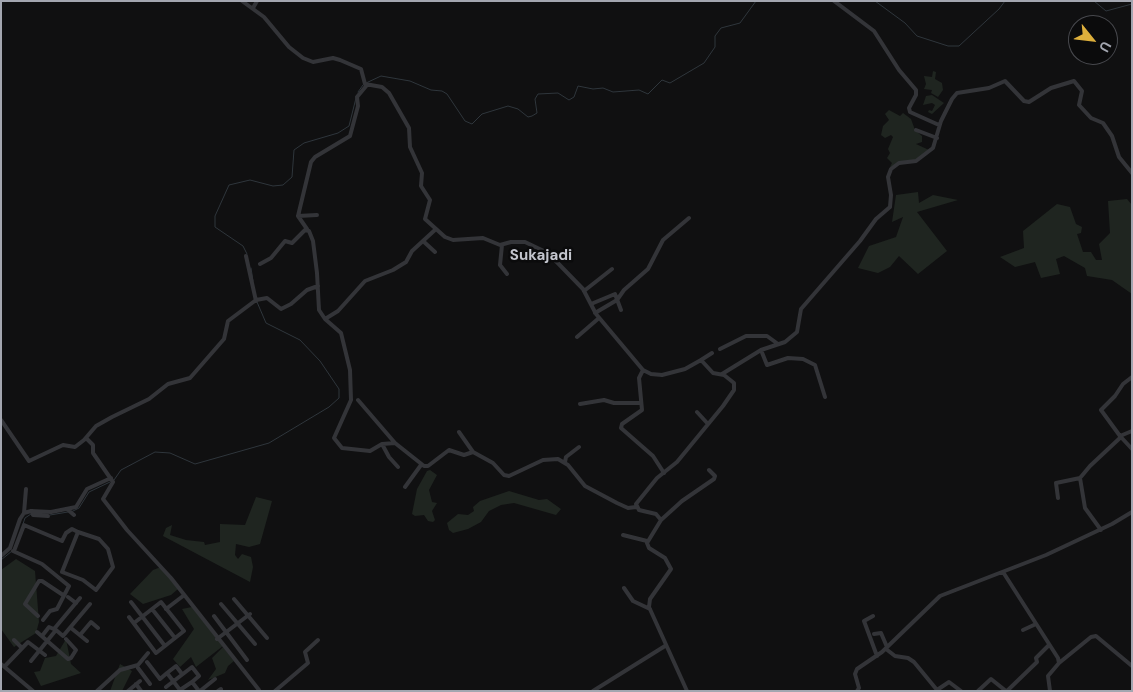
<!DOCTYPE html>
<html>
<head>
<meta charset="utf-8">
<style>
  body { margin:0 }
  #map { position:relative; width:1133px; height:692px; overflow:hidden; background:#101011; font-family:"DM Sans",sans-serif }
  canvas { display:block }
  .frame { position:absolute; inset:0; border:2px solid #a3a6b0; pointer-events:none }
  .north { position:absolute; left:1068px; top:15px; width:50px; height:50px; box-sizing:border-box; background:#0b0b0c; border:1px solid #48494e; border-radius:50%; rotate:119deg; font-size:14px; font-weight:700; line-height:20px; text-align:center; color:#a3a6b0 }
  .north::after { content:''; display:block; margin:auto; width:18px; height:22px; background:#ddaf3c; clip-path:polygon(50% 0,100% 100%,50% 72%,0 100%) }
</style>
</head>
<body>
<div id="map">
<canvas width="1133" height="692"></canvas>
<div class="frame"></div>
<div class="north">U</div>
</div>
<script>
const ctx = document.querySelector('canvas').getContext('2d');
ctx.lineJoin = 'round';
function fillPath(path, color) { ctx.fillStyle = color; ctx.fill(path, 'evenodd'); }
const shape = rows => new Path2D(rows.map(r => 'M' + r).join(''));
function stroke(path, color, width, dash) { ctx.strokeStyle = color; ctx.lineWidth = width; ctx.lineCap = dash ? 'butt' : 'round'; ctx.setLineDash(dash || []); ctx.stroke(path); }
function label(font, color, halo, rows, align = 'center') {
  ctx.font = font + ' "DM Sans",sans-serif'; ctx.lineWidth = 5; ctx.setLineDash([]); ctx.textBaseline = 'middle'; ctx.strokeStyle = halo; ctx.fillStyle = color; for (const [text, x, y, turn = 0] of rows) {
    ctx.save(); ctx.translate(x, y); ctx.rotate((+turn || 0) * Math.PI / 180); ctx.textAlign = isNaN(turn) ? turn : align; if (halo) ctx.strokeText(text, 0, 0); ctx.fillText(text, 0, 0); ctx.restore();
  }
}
fillPath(shape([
  [933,71,936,72,935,79,942,83,943,90,938,97,931,93,932,90,924,89,926,84,924,76,932,77],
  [932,95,944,103,932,114,928,112,929,110,932,111,935,105,932,103,923,105,926,96],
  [889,110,900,116,903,113,911,119,915,130,922,136,922,142,916,144,929,150,915,161,890,167,892,163,887,158,890,153,888,149,893,137,891,135,885,138,881,135,883,126,889,120,885,114],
  [918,192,919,203,933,195,958,200,917,212,947,251,918,274,899,256,890,267,878,273,858,268,869,246,896,237,903,217,892,222,896,195],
  [1127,199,1132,205,1132,294,1112,280,1087,276,1085,268,1064,256,1056,259,1060,274,1041,278,1035,262,1015,267,1000,257,1024,248,1023,231,1057,204,1070,207,1076,224,1082,227,1081,233,1077,234,1083,252,1091,252,1096,260,1102,260,1099,244,1110,233,1108,201],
  [430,470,437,475,429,490,432,502,437,503,432,511,435,520,433,522,428,521,424,515,415,516,412,514,417,489,427,471],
  [509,491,539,500,547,499,561,509,556,515,514,503,501,505,489,511,481,522,468,529,453,533,449,530,447,523,458,514,468,515,474,511,473,507,480,501],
  [256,497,272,501,260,544,249,547,236,544,235,555,238,559,242,554,251,557,253,567,250,582,163,536,166,528,172,525,170,535,186,540,204,542,205,545,220,542,220,524,245,525],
  [16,559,35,571,39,622,36,633,14,647,1,629,1,570],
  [161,567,178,589,171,595,143,604,130,594,153,570],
  [192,607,223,646,196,667,191,657,180,667,173,659,194,629,182,609],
  [66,639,71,664,81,673,41,686,34,672,40,671,45,658,56,656],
  [223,647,234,661,228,666,225,673,208,680,216,669,212,658],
  [120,664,132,671,122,691,110,691]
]), '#1f2520');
stroke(shape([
  [816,1,821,1],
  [875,1,905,23,917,36,948,46,959,46,999,9,1005,1],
  [1094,1,1106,11,1132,4],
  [366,83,381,76,410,81,431,90,442,91,447,94,465,121,472,124,482,114,508,106,518,109,528,117,532,116,537,113,535,99,538,94,558,93,569,100,574,97,578,86,593,89,603,88,613,92,639,90,648,94,662,80,670,83,704,63,715,47,715,36,721,28,740,23,756,1],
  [358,92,363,85],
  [247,254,243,246,215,227,215,216,229,185,250,180,273,186,283,185,292,177,294,150,304,143,338,133,349,126,356,98],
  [251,268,253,281],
  [114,480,121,470,155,452,170,453,195,464,269,443,329,407,339,398,339,389,320,361,300,340,266,323,257,302],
  [71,512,79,508,89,492,110,482],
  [50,515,68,512],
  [23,524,25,518,31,514],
  [1,560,12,551]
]), '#2f363c', 1);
stroke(shape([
  [242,1,264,17,289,47,303,58,313,62,333,58,340,60,361,69,365,84,382,87,389,93,409,128,410,147,422,173,421,186,430,200,425,219,445,237,453,240,483,238,500,245,511,242,525,242,548,253,583,289,596,314,643,370,651,374,662,375,685,369,701,360,713,373,724,375,734,383,734,390,723,406,677,462,657,478,636,504,639,510,656,514,661,520,647,543,649,548,665,558,671,569,650,599,649,607,687,691],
  [834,1,874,31,899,70,916,90,916,95,909,108,910,112,939,125],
  [253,8,257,1],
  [916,130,937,138],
  [298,216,311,162,315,157,350,136,358,106,357,97,367,85],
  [307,229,298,216,317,215],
  [423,241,435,252],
  [502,245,500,265,507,274],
  [246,256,256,301],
  [260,264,271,258,285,241,292,243,305,230,309,231,313,241,317,273,319,310,325,319,341,333,350,370,351,400,334,438,342,448,370,451,382,444,395,443,424,466,428,466,449,450,464,455,473,452,493,463,504,475,509,476,543,460,558,459,568,465,585,486,617,503,628,508,636,507],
  [584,291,612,269],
  [591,304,615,294,621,310],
  [595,313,617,300,624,290,648,269,663,240,689,218],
  [325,319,338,311,365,281,393,270,406,262,412,251,436,229],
  [577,337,599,318],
  [720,349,746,336,767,336,778,344],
  [761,350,767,365,788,358,803,359,815,365,825,397],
  [701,360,712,353],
  [643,370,639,378,642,410,622,424,621,428,653,456,664,473],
  [722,374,761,350,785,342,797,332,801,309,860,241,876,219,890,207,891,195,888,177,891,169,899,163,916,161,933,148,941,121,952,99,957,93,989,88,1005,81,1024,101,1029,102,1051,88,1074,81,1082,91,1079,105,1091,118,1103,123,1112,136,1119,157,1132,173],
  [1132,377,1123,384,1115,396,1101,410,1120,436,1132,431],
  [358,400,395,443],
  [580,404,604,400,614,403,641,403],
  [697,412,708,424],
  [1,420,29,461,63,445,75,447,84,440,96,426,112,417,149,399,168,384,190,378,224,339,228,321,256,300,267,298,281,309,291,304,307,290,318,286],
  [459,432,473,452],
  [1120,436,1132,449],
  [86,438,93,445,93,453,113,482,103,499,127,530,171,578,259,690],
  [382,444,389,457,398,467],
  [565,462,566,457,579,447],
  [405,487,421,465],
  [1058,498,1056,483,1080,478],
  [67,509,74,515],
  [32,511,33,515,48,516],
  [24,513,26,489],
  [661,520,682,501,714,479,715,476,709,470],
  [1101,530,1085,508,1080,478,1090,466,1121,437],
  [623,535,647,541],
  [13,551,42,564,69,586,57,609,50,611,43,620],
  [14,551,24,525,62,541,66,533,72,529,78,532,62,572,83,580,96,590,113,567,108,549,99,539,78,532],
  [1,556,10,548,20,519,24,513,31,511,51,512,76,507,87,489,111,478],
  [1003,572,1058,658,1059,663,1048,676,1050,691],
  [624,588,633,601,650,609],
  [68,597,76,603],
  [234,599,267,638],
  [131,602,165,646],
  [221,604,255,644],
  [152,609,175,638],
  [166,609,183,596],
  [38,616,25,604,39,581,42,581,63,595],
  [214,616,247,660],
  [873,616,864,621,877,656],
  [129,617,156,653,184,631,161,602,134,623],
  [71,628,87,641],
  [54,629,80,598],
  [1023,630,1036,624],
  [37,632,68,659,71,658,76,650,66,639],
  [874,634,881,633,887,647],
  [80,635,91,622,98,628],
  [42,636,49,627,56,630],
  [217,639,250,614],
  [14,640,22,648],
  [886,649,895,656,908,658,914,662,937,690,949,682,961,691],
  [31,661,56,630,63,636,90,604],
  [147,662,160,679,167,673],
  [1059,663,1091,637,1096,636,1132,666],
  [1,664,33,691],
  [5,666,28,642,45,655],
  [138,668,150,684],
  [182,674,176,666,167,673,180,690,192,682,199,691],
  [136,684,141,691],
  [166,687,192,667,199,676,192,682],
  [97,691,120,670,138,665,148,653],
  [128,691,140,681],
  [200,691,215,679],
  [218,691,221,689],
  [275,691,308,663,305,652,318,640],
  [593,691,665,646],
  [857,691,859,688,855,674,857,669,882,652,940,596,1046,555,1112,524,1132,512],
  [978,691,991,679,1006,691],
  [1007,691,1037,662,1036,658,1049,645]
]), '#333438', 4);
label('bold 15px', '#c3c5cd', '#0b0b0c', [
  ["Sukajadi",541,256]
]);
</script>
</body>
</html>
